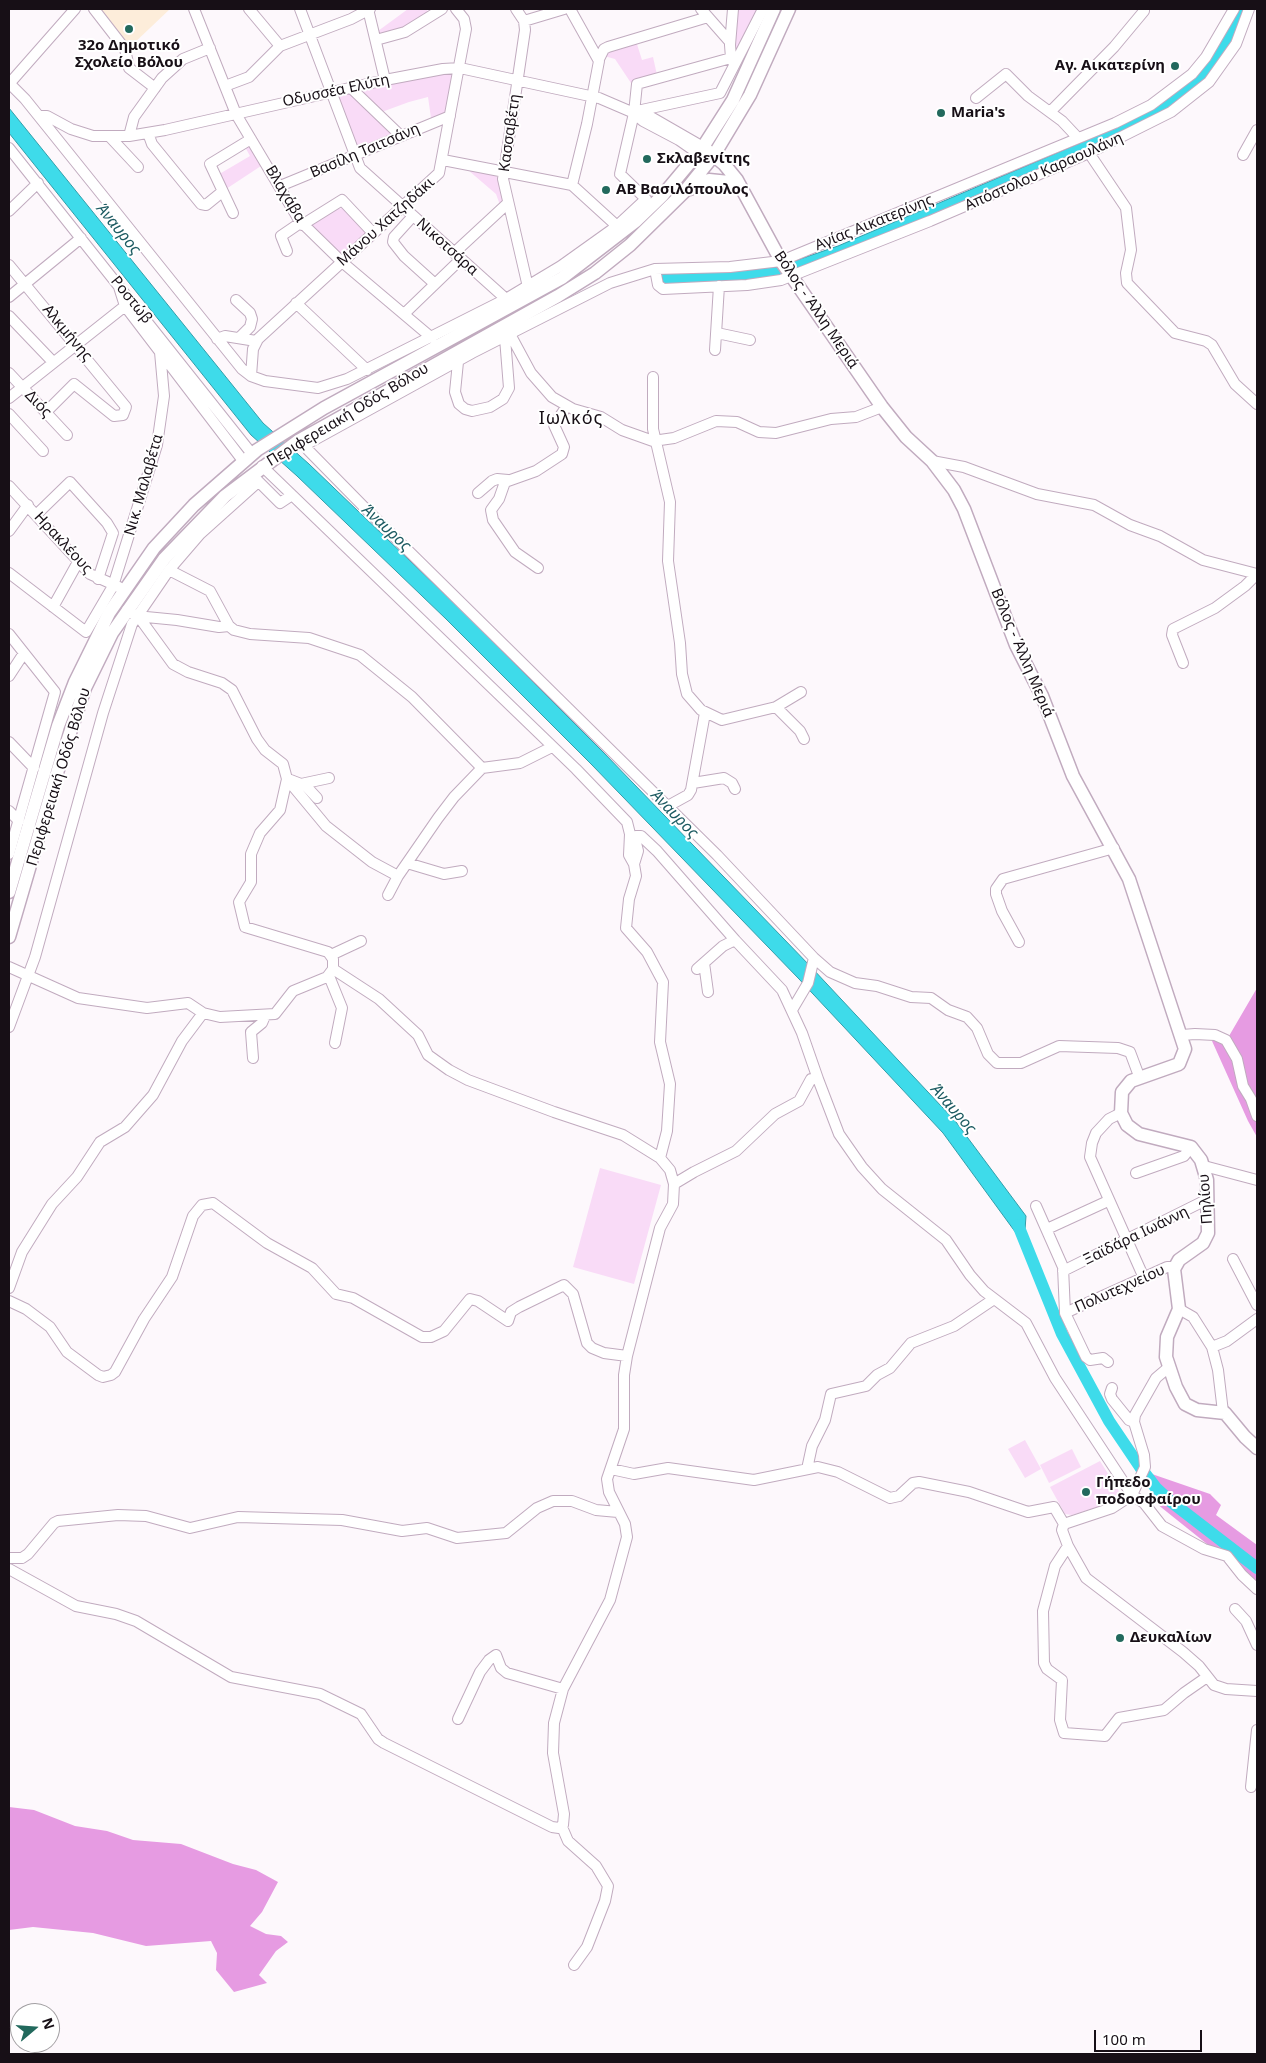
<!DOCTYPE html>
<html>
<head>
<meta charset="utf-8">
<style>
  body { margin:0 }
  #map { position:relative; width:1266px; height:2063px; overflow:hidden; background:#fdf8fc; font-family:"Noto Sans",sans-serif }
  canvas { display:block }
  .frame { position:absolute; inset:0; border:10px solid #170f16; pointer-events:none }
  .north { position:absolute; left:10px; top:2003px; width:50px; height:50px; box-sizing:border-box; background:#fff; border:1px solid #a29fa2; border-radius:50%; rotate:72deg; font-size:14px; font-weight:700; line-height:20px; text-align:center; color:#170f16 }
  .north::after { content:''; display:block; margin:auto; width:18px; height:22px; background:#22695d; clip-path:polygon(50% 0,100% 100%,50% 72%,0 100%) }
  .scale { position:absolute; left:1094px; top:2030px; width:108px; height:22px; box-sizing:border-box; border:2px solid #170f16; border-top:0; padding-left:6px; font-size:15px; line-height:18px; white-space:nowrap; color:#170f16; -webkit-text-stroke:4px #fff; paint-order:stroke }
</style>
</head>
<body>
<div id="map">
<canvas width="1266" height="2063"></canvas>
<div class="frame"></div>
<div class="north">N</div>
<div class="scale">100 m</div>
</div>
<script>
const ctx = document.querySelector('canvas').getContext('2d');
ctx.lineJoin = 'round';
function fillPath(path, color) { ctx.fillStyle = color; ctx.fill(path, 'evenodd'); }
const shape = rows => new Path2D(rows.map(r => 'M' + r).join(''));
function stroke(path, color, width, dash) { ctx.strokeStyle = color; ctx.lineWidth = width; ctx.lineCap = dash ? 'butt' : 'round'; ctx.setLineDash(dash || []); ctx.stroke(path); }
function label(font, color, halo, rows, align = 'center') {
  ctx.font = font + ' "Noto Sans",sans-serif'; ctx.lineWidth = 4; ctx.setLineDash([]); ctx.textBaseline = 'middle'; ctx.strokeStyle = halo; ctx.fillStyle = color; for (const [text, x, y, turn = 0] of rows) {
    ctx.save(); ctx.translate(x, y); ctx.rotate((+turn || 0) * Math.PI / 180); ctx.textAlign = isNaN(turn) ? turn : align; if (halo) ctx.strokeText(text, 0, 0); ctx.fillText(text, 0, 0); ctx.restore();
  }
}
fillPath(shape([
  [99,9,170,9,130,47]
]), '#fdedda');
fillPath(shape([
  [408,9,426,9,430,14,415,25,380,37,378,31],
  [736,9,761,9,735,54,733,37],
  [636,41,642,60,653,57,657,75,631,83,615,59,604,56,607,50],
  [454,72,448,112,431,118,428,97,409,102,379,113,356,90],
  [352,91,397,134,357,149,337,95],
  [250,144,261,166,223,191,216,176,250,156,245,147],
  [468,170,493,174,498,178,504,201,500,205,496,194],
  [336,206,340,209,344,206,369,231,341,256,308,227],
  [600,1168,661,1185,634,1284,573,1267],
  [1025,1440,1041,1469,1025,1478,1008,1449],
  [1072,1449,1081,1467,1049,1483,1040,1465],
  [1100,1461,1122,1496,1121,1500,1072,1515,1065,1514,1050,1487]
]), '#f9dbf7');
fillPath(shape([
  [1257,988,1257,1137,1248,1121,1212,1041,1215,1038,1229,1036],
  [1149,1473,1210,1494,1221,1505,1216,1515,1257,1545,1257,1584,1152,1500],
  [9,1807,34,1810,75,1826,107,1831,133,1840,181,1844,233,1864,256,1870,278,1882,262,1912,250,1926,266,1934,281,1936,288,1942,276,1951,259,1975,267,1983,234,1992,216,1970,217,1953,211,1941,146,1946,93,1933,33,1927,9,1930]
]), '#e69be2');
const water = shape([
  [1240,9,1243,9,1246,18,1215,71,1171,109,1108,141,781,279,664,287,661,274,777,267,838,246,1120,126,1165,100,1207,63,1240,9],
  [9,108,263,423,309,464,458,607,604,753,812,968,956,1122,1026,1216,1024,1244,943,1133,799,979,592,765,446,619,297,476,251,435,9,133,9,108]
]);
fillPath(water, '#3edbea');
stroke(water, '#329eaa', 1);
stroke(shape([
  [1018,1225,1062,1334,1109,1421,1140,1467,1156,1488,1170,1501,1257,1568]
]), '#3edbea', 12);
const minor = shape([
  [94,9,125,49,129,68,155,88],
  [194,9,236,114,299,220,342,262,432,338],
  [249,9,280,46],
  [300,9,360,168,506,299],
  [368,9,385,80],
  [516,9,524,21,525,30,503,179,528,287],
  [570,9,599,61,587,124,572,185,617,226],
  [701,9,730,42],
  [733,9,730,45,731,58,734,64],
  [524,21,564,9],
  [376,40,405,32,442,9],
  [599,59,604,49,608,47,708,17],
  [9,83,25,99,242,369,251,376,265,381,318,388,347,379,506,299,561,266,617,226,646,199,620,174,634,113,637,84,731,58],
  [9,84,75,9],
  [225,86,249,77,280,46,351,19,370,9],
  [351,88,401,136],
  [976,98,1006,74,1028,96,1062,121,1078,138],
  [637,111,720,93,763,9],
  [1051,111,1114,47,1144,11,1144,9],
  [634,113,643,121,679,140,699,154],
  [39,116,47,116,71,129,93,136,129,136,165,130,385,80,443,69,460,68,599,98,634,113,644,113,703,147],
  [148,133,152,144,201,204,206,205,222,192],
  [129,136,134,117,162,78,183,59,210,48],
  [110,137,138,167],
  [9,148,252,454],
  [1089,153,1126,208,1131,250,1126,273,1127,283,1175,333,1206,341,1212,345,1235,384,1257,404],
  [1243,155,1257,130],
  [443,160,572,185],
  [280,186,450,116],
  [9,211,38,183],
  [233,213,210,164,251,139],
  [413,216,394,237,393,242,404,256,435,284],
  [302,225,342,200,373,233],
  [287,251,281,236,300,223],
  [454,253,508,203],
  [9,265,126,407,123,415,114,416,74,384,46,412],
  [655,269,658,285,663,289,747,285,781,280,930,221,1089,153,1171,112,1209,82,1236,44,1249,9],
  [119,287,125,306,244,462],
  [9,297,81,238],
  [236,300,250,313,252,319,250,327,239,338],
  [296,303,367,370],
  [404,314,461,259],
  [9,316,53,362],
  [717,333,750,340],
  [510,334,531,373,552,397,573,409,601,417,622,430,653,441,674,438,716,421,737,422,759,432,776,433,831,419,856,417,882,407],
  [217,339,225,336,256,341],
  [715,350,719,286],
  [458,362,455,392,459,404,465,409,472,411,490,407,503,399,509,388,505,338],
  [9,373,67,435],
  [251,376,253,349,258,339,439,173,466,29,464,19,456,9],
  [653,377,653,429,670,502,668,561,680,643,682,674,687,694,701,710,722,720,776,707,801,692],
  [9,398,125,306],
  [9,414,43,451],
  [932,461,964,467,1037,494,1094,505,1130,525,1160,536,1203,560,1257,574],
  [262,466,576,769,627,822,630,834,629,855,634,864,636,876,629,899,626,928,647,952,663,982,660,1042,670,1084,667,1131,660,1158],
  [254,477,280,503,292,495],
  [9,486,90,574,119,587],
  [478,493,492,481,497,479,508,480],
  [36,515,70,482,107,523,113,533,98,579],
  [9,531,28,505],
  [538,568,515,552,493,520,491,510,499,499,505,482,536,471,562,454,564,447,554,425,567,406],
  [169,570,210,591,229,626,234,630,250,634,309,638,360,655,412,697,482,768,454,797,438,818,398,876,388,895],
  [9,573,86,632,113,586,157,445,164,396,160,352],
  [53,607,78,562],
  [136,616,177,620,219,627,229,626],
  [9,634,55,692,9,854],
  [1183,663,1172,635,1173,629,1215,608,1245,586,1257,574],
  [9,676,24,653],
  [776,707,800,731,804,739],
  [9,742,34,768],
  [482,768,520,763,552,747],
  [287,779,326,826,372,862,398,876],
  [288,779,301,784,329,778],
  [693,783,724,778,732,783,735,789],
  [304,784,317,798],
  [668,806,688,795,691,790,705,713],
  [9,811,19,821],
  [407,863,444,874,462,871],
  [634,864,638,851,635,839,636,836,641,836,657,851,735,940],
  [1019,942,1002,911,996,894,996,889,1003,879,1114,848],
  [331,955,361,941],
  [704,963,708,992],
  [9,967,78,998,147,1008,188,1003,203,1013,220,1017,275,1014,293,991,327,977,333,969,333,959,328,952,245,927,244,923,239,902,251,882,251,854,260,833,280,810,287,779,283,764,265,750,257,739,232,690,222,683,188,672,173,664,141,620,127,610],
  [697,969,723,946,735,940,782,990,802,1033,818,1079],
  [329,976,342,1008,335,1043],
  [792,1010,808,983,814,958],
  [9,1027,35,957,103,713,132,624,169,570,200,534,258,482],
  [1182,1035,1195,1034,1215,1035,1226,1040,1237,1059,1243,1086,1251,1099,1257,1116],
  [253,1058,251,1032,262,1023,265,1016],
  [1139,1076,1130,1052,1118,1048,1059,1046,1021,1063,997,1063,988,1054,977,1028,967,1017,948,1010,931,998,911,997,877,986,855,983,830,972,814,958,717,855,364,507,308,450,305,445,472,353,610,283,655,269,730,267,781,261,1115,123,1151,105,1192,74,1206,57,1234,9],
  [1121,1113,1109,1119,1096,1133,1092,1143,1090,1157,1144,1278],
  [1204,1166,1257,1180],
  [1136,1173,1184,1156,1191,1147],
  [674,1184,694,1172,736,1151,775,1114,799,1101,811,1079,818,1079,839,1134,862,1167,882,1189,946,1240,970,1275,984,1291,1026,1323,1055,1378,1132,1495,1144,1503,1162,1526,1204,1549,1227,1556,1242,1575,1257,1589],
  [1036,1206,1063,1267,1065,1313,1086,1357,1090,1360,1103,1358,1108,1362],
  [1047,1229,1108,1201],
  [1233,1259,1257,1305],
  [1063,1271,1208,1199],
  [9,1288,22,1252,52,1204,77,1177,100,1142,125,1127,153,1095,182,1041,203,1013],
  [9,1301,26,1309,50,1327,67,1352,98,1375,103,1377,111,1375,115,1372,144,1319,172,1277,193,1216,202,1205,213,1203,267,1243,312,1268,336,1294,353,1298,422,1337,431,1337,444,1331,470,1299,478,1301,508,1321,511,1312,519,1307,564,1285,573,1294,587,1343,592,1348,604,1353,627,1356],
  [1179,1309,1193,1317,1212,1347,1218,1370,1223,1412],
  [1065,1313,1167,1267,1175,1267],
  [1212,1347,1227,1341,1257,1319],
  [1112,1388,1110,1394,1112,1399,1129,1420,1134,1422],
  [611,1469,634,1474,668,1468,754,1480,818,1467,838,1472,890,1498,899,1496,913,1483,919,1482,969,1492,1028,1512,1054,1507,1064,1524,1062,1530,1068,1546,1086,1578,1183,1652,1199,1666,1214,1685,1226,1689,1257,1691],
  [807,1469,812,1446,825,1420,831,1394,866,1386,877,1375,890,1368,911,1343,954,1326,994,1299],
  [1064,1524,1112,1508,1132,1495,1145,1467,1144,1455,1134,1422,1135,1415,1156,1378,1169,1367],
  [1068,1546,1055,1566,1043,1611,1044,1663,1047,1669,1062,1680,1060,1720,1064,1733,1105,1736,1119,1718,1164,1710,1184,1693,1207,1677],
  [9,1558,22,1558,28,1554,54,1523,58,1521,118,1515,146,1516,190,1528,238,1517,342,1520,402,1531,427,1528,457,1538,506,1533,537,1508,553,1501,572,1501,596,1510,618,1512],
  [9,1569,76,1606,116,1614,136,1621,231,1677,320,1694,361,1714,378,1739,384,1743,552,1827,559,1828,563,1825,564,1814,553,1753,554,1723,563,1689,610,1600,627,1537,625,1524,609,1492,607,1479,624,1429,624,1375,627,1356,660,1228,673,1204,674,1184,670,1170,660,1158,623,1135,554,1112,468,1080,449,1070,428,1055,418,1035,379,999,333,969],
  [1235,1609,1246,1621,1257,1645],
  [458,1719,480,1672,489,1660,496,1655,501,1668,507,1673,563,1689],
  [1251,1787,1257,1730],
  [562,1827,568,1841,596,1866,608,1886,605,1901,587,1947,574,1965]
]);
const major = shape([
  [703,147,724,164,737,180,781,261,882,407,906,437,932,461,954,490,964,509,1016,645,1042,696,1073,776,1129,879,1185,1049,1179,1064,1131,1081,1122,1092,1121,1113,1127,1125,1139,1134,1191,1147,1201,1160,1207,1180,1208,1233,1203,1243,1179,1260,1174,1269,1179,1309,1167,1337,1166,1357,1176,1387,1185,1404,1197,1410,1225,1413,1245,1437,1257,1448],
  [690,189,709,180,729,182],
  [9,892,58,726,75,682,109,613,154,548,194,505,257,450,324,408,562,278,636,221,662,196,703,147,733,100,774,9],
  [9,937,60,763,85,688,112,633,164,559,225,496,298,441,558,296,595,273,630,245,685,191,714,155,750,95,789,9]
]);
stroke(minor, '#c1abbf', 12);
stroke(major, '#c1abbf', 15);
stroke(minor, '#fff', 10);
stroke(major, '#fff', 12);
for (const [x, y, r, color] of [
  [129,29,5,"#22695d"],
  [1175,66,5,"#22695d"],
  [941,113,5,"#22695d"],
  [647,159,5,"#22695d"],
  [606,190,5,"#22695d"],
  [1086,1492,5,"#22695d"],
  [1120,1638,5,"#22695d"]
]) { const dot = new Path2D(); dot.arc(x, y, r, 0, 2 * Math.PI); ctx.fillStyle = color; ctx.fill(dot); stroke(dot, '#fff', 2); }
label('bold 15px', '#170f16', '#fff', [
  ["32ο Δημοτικό",129,46,"center"],
  ["Σχολείο Βόλου",129,63,"center"],
  ["Αγ. Αικατερίνη",1165,66,"right"],
  ["Maria's",951,113],
  ["Σκλαβενίτης",657,159],
  ["ΑΒ Βασιλόπουλος",616,190],
  ["Γήπεδο",1096,1483],
  ["ποδοσφαίρου",1096,1500],
  ["Δευκαλίων",1130,1638]
], 'left');
label('15px', '#170f16', '#fff', [
  ["Οδυσσέα Ελύτη",336,91,-12],
  ["Κασσαβέτη",510,133,-82],
  ["Βασίλη Τσιτσάνη",365,151,-23],
  ["Απόστολου Καραουλάνη",1044,172,-24],
  ["Βλαχάβα",285,194,59],
  ["Μάνου Χατζηδάκι",386,222,-42],
  ["Αγίας Αικατερίνης",874,223,-22],
  ["Νικοτσάρα",447,247,42],
  ["Ροστώβ",131,300,51],
  ["Βόλος - Άλλη Μεριά",816,310,56],
  ["Αλκμήνης",67,333,50],
  ["Διός",38,404,46],
  ["Περιφερειακή Οδός Βόλου",348,415,-31],
  ["Νικ. Μαλαβέτα",144,485,-74],
  ["Ηρακλέους",63,543,47],
  ["Βόλος - Άλλη Μεριά",1022,653,67],
  ["Περιφερειακή Οδός Βόλου",59,777,-73],
  ["Πηλίου",1206,1199,-94],
  ["Ξαϊδάρα Ιωάννη",1136,1236,-26],
  ["Πολυτεχνείου",1120,1289,-24]
]);
label('italic 16px', '#1d5b62', '#fff', [
  ["Άναυρος",118,229,51],
  ["Άναυρος",386,528,43],
  ["Άναυρος",674,814,46],
  ["Άναυρος",953,1109,49]
]);
ctx.letterSpacing = '1px';
label('18px', '#170f16', '#fff', [
  ["Ιωλκός",571,419]
]);
ctx.letterSpacing = '0px';
</script>
</body>
</html>
